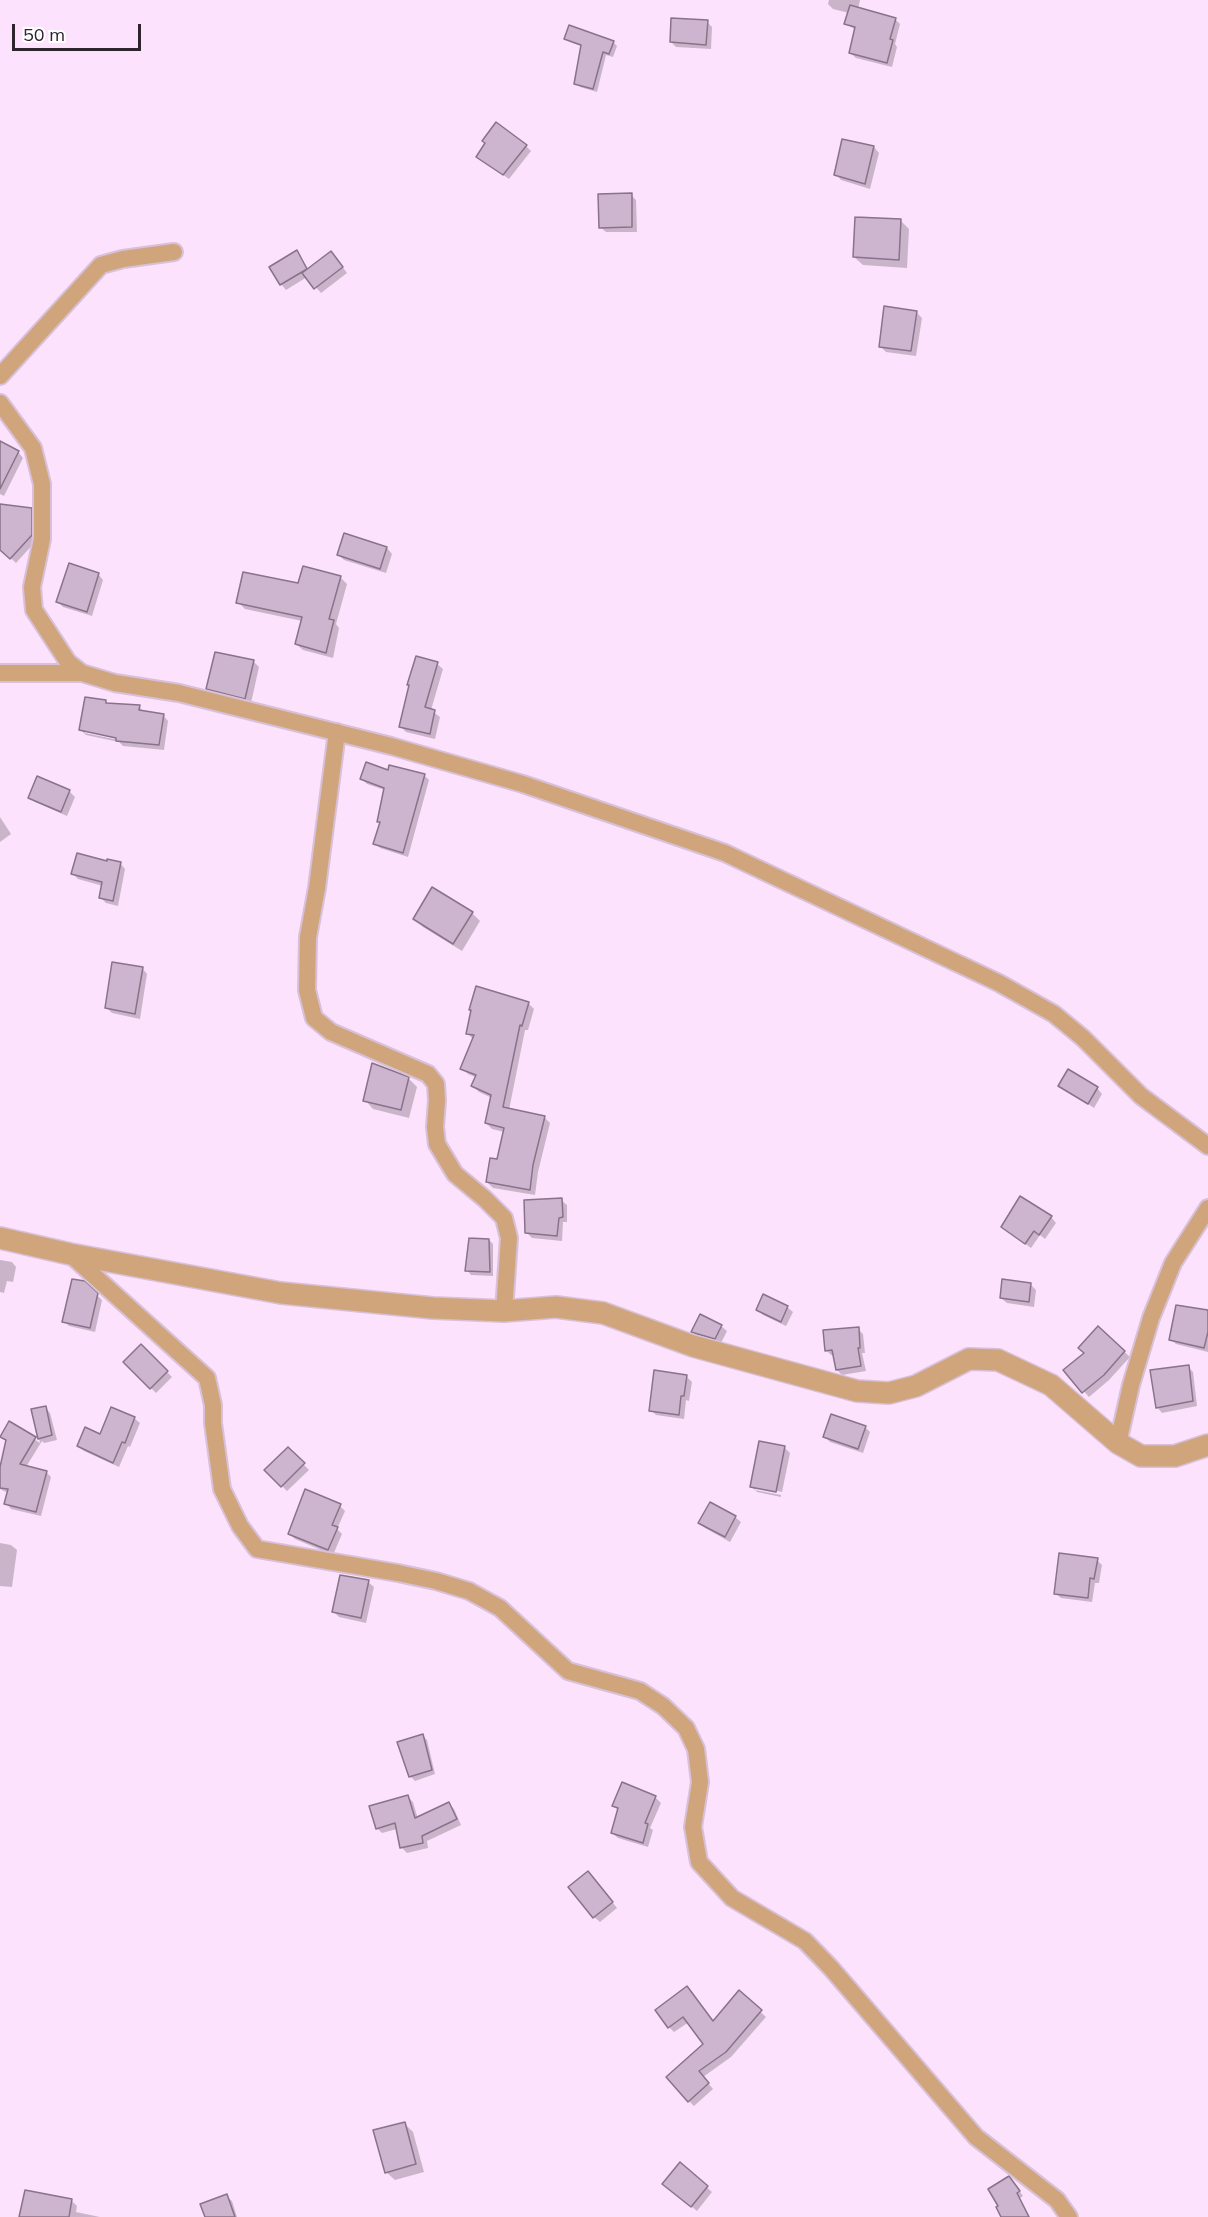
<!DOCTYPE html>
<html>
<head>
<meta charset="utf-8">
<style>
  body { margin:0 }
  #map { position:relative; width:1208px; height:2217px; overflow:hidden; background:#fce2fd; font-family:Mulish,sans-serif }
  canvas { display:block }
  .scale { position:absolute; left:12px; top:24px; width:129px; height:27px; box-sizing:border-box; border:3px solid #2d242e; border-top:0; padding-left:8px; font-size:18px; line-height:21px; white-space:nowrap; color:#2d242e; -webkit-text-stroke:4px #fff; paint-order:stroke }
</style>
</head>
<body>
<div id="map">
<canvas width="1208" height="2217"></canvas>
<div class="scale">50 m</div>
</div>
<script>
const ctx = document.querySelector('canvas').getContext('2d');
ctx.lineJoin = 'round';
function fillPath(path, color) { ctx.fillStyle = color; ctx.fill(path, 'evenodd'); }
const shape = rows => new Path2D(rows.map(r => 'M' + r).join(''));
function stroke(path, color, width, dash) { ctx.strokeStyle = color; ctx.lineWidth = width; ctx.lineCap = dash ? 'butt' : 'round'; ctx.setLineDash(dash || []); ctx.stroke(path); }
fillPath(shape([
  [829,0,860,0,858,9,895,19,900,24,895,44,897,47,892,67,856,58,850,53,856,30,846,24,849,13,833,9,828,4],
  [707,22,712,27,711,49,676,47,671,42],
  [566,38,613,42,617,46,613,57,606,55,597,92,580,87,576,83,583,47,570,42],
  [526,146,531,151,509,179,478,157],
  [874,147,879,153,870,189,841,180,836,174],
  [631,195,636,200,637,232,606,232,600,227],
  [901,221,909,229,907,268,863,265,854,257],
  [297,252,309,270,336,258,347,273,321,293,307,277,286,290,281,284],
  [917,313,922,318,916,356,886,352,880,346],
  [0,443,18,452,23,458,4,496,0,494],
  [31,510,36,515,36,541,16,563,0,548,0,539],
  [345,535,387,548,392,554,386,573,344,560,339,555],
  [98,574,103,580,92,616,63,607,58,602],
  [340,577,347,584,336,624,339,628,333,658,303,650,296,644,302,621,245,609,238,602,299,585],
  [216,654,254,662,259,667,251,703,213,694,208,689],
  [437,664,443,669,431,710,440,717,435,739,406,732,401,727],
  [106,702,108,704,139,707,145,713,163,715,168,721,164,750,123,746,119,742,86,735,81,730],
  [85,730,124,738,123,741,85,733],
  [389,772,424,775,429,780,408,857,380,848,375,843,381,824,378,821,385,790,367,784,362,779],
  [38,778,70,792,75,797,67,816,35,802,30,797],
  [0,817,11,834,0,842],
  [108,863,120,863,125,869,118,906,106,903,101,898,103,886,78,879,73,874],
  [472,913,480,921,462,951,423,927,415,919],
  [142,968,147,974,140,1019,112,1013,106,1007],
  [528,1003,534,1009,528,1030,525,1030,509,1110,544,1117,550,1123,538,1172,535,1195,493,1188,487,1182,498,1161,504,1132,492,1129,486,1123,492,1098,479,1092,473,1086,477,1078,468,1074,462,1068,474,1040,467,1033],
  [409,1079,417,1087,409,1118,373,1109,365,1100],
  [1060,1085,1097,1088,1102,1094,1094,1108],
  [561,1200,567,1205,567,1222,563,1222,562,1241,532,1238,527,1233],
  [1051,1217,1056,1223,1045,1239,1040,1235,1031,1248,1002,1227],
  [489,1240,493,1244,493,1276,471,1275,467,1270],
  [0,1260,12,1262,16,1267,13,1282,7,1281,4,1293,0,1292],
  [84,1283,102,1300,95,1332,69,1326,64,1321],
  [1031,1285,1036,1290,1034,1307,1007,1303,1001,1298],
  [787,1307,793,1312,786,1326,763,1315,758,1310],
  [1208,1312,1208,1352,1176,1344,1171,1339],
  [721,1326,727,1331,721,1343,698,1337,693,1332],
  [1098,1328,1130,1357,1109,1380,1089,1397,1065,1370,1086,1353],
  [858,1329,863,1334,865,1353,862,1353,866,1371,842,1375,837,1370,834,1355,831,1355,826,1350],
  [141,1346,172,1377,156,1393,125,1362],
  [1188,1367,1193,1372,1197,1406,1162,1413,1157,1407],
  [687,1377,692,1382,689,1401,686,1400,684,1419,656,1415,651,1410],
  [45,1407,50,1413,57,1440,44,1443,42,1441,26,1467,46,1472,51,1477,41,1516,11,1509,6,1503,8,1493,0,1489,0,1474,8,1442,2,1436,10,1423,40,1443,33,1410],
  [134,1418,140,1423,130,1447,128,1446,119,1467,84,1451,78,1446],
  [865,1427,870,1432,863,1453,830,1442,825,1437],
  [785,1448,790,1453,782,1492,755,1486,755,1490,781,1495,781,1497,757,1492,751,1486],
  [288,1449,309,1470,287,1491,266,1470],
  [340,1506,345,1511,337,1529,342,1534,333,1555,295,1539,290,1534],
  [735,1517,741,1522,730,1542,705,1528,700,1523],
  [0,1543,11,1545,17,1550,12,1587,0,1586],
  [1097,1560,1102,1565,1099,1583,1095,1583,1092,1602,1061,1598,1055,1593],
  [368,1582,374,1587,366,1623,339,1617,334,1612],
  [423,1736,427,1740,435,1774,415,1781,411,1777,407,1765],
  [623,1784,656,1798,661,1803,650,1828,653,1830,648,1847,618,1838,612,1833,619,1811,614,1806],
  [408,1797,413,1802,418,1819,449,1804,454,1809,461,1825,427,1841,428,1848,407,1853,401,1847,397,1829,382,1833,377,1828],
  [593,1878,617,1908,600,1922,594,1917],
  [687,1988,713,2023,739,1992,766,2017,731,2057,703,2077,713,2089,694,2106,689,2101,705,2044,689,2022,674,2032,669,2027],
  [404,2123,413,2132,424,2172,395,2180,386,2172],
  [680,2164,712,2192,697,2211,670,2189],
  [1013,2182,1023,2196,1020,2198,1030,2217,1004,2217],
  [226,2196,232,2201,237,2217,207,2217],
  [72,2201,77,2206,76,2212,100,2217,22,2217]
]), '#0003');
const building = shape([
  [850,5,896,18,890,39,893,40,887,63,849,53,855,27,844,24,850,5],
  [671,18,708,20,706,45,670,42,671,18],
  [569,25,614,41,609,54,603,52,593,89,574,84,581,45,564,39,569,25],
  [496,122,527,145,503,175,476,157,485,143,482,141,496,122],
  [842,139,874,146,865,184,834,175,842,139],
  [632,193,632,227,599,228,598,194,632,193],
  [855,217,901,219,899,260,853,257,855,217],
  [297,250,307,269,280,285,269,267,297,250],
  [331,251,343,267,314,289,302,273,331,251],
  [884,306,917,311,911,351,879,347,884,306],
  [0,441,19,451,0,489,0,441],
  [0,504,32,508,32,535,10,559,0,550,0,504],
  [344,533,387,547,380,569,337,555,344,533],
  [69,563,99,573,87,612,56,602,69,563],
  [303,566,341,576,329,619,334,620,326,653,295,644,302,617,236,603,243,572,298,583,303,566],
  [215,652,254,660,245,699,206,689,215,652],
  [416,656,438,662,425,707,435,710,430,734,399,727,409,685,407,685,416,656],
  [85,697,106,700,106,703,140,705,139,710,164,714,159,745,116,741,116,738,79,730,85,697],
  [366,762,388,770,389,765,425,774,403,853,373,844,380,822,377,822,384,788,360,779,366,762],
  [37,776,70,790,61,812,28,798,37,776],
  [77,853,107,861,107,859,121,862,113,901,99,898,102,882,71,874,77,853],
  [432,887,473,912,453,944,413,919,432,887],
  [112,962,143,967,135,1014,105,1008,112,962],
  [476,986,529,1002,522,1026,520,1025,503,1107,545,1116,533,1165,530,1190,486,1182,490,1158,497,1159,504,1128,485,1123,491,1095,471,1086,476,1075,460,1069,474,1035,466,1034,471,1010,469,1010,476,986],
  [372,1063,409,1077,401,1110,363,1101,372,1063],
  [1068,1069,1098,1087,1088,1104,1058,1086,1068,1069],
  [1020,1196,1052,1216,1039,1235,1034,1231,1025,1244,1001,1227,1020,1196],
  [562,1198,563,1217,559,1218,557,1236,525,1233,524,1200,562,1198],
  [469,1238,489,1239,490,1272,465,1271,469,1238],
  [72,1279,85,1281,98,1293,90,1328,62,1322,72,1279],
  [1002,1279,1031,1283,1029,1302,1000,1298,1002,1279],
  [763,1294,788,1306,781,1322,756,1310,763,1294],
  [1176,1305,1208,1310,1208,1332,1204,1348,1169,1340,1176,1305],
  [700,1314,722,1325,715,1339,691,1332,700,1314],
  [1098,1326,1125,1351,1104,1375,1082,1393,1063,1370,1084,1353,1078,1348,1098,1326],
  [859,1327,860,1348,858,1348,861,1366,836,1370,832,1350,825,1351,823,1330,859,1327],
  [141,1344,168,1371,150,1389,123,1362,141,1344],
  [1189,1365,1193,1401,1156,1408,1150,1370,1189,1365],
  [654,1370,687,1375,684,1396,681,1396,679,1415,649,1411,654,1370],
  [46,1406,52,1435,38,1439,31,1409,46,1406],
  [111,1407,135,1417,125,1443,122,1442,113,1463,77,1446,85,1427,100,1434,111,1407],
  [831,1414,866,1426,858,1449,823,1437,831,1414],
  [9,1421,36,1437,20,1464,47,1471,36,1512,4,1504,8,1489,0,1488,0,1467,6,1440,0,1437,9,1421],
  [759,1441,785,1446,776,1492,750,1487,759,1441],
  [288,1447,305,1463,281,1487,264,1470,288,1447],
  [305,1489,341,1504,332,1525,338,1527,328,1550,288,1534,305,1489],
  [710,1502,736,1516,725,1537,698,1523,710,1502],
  [1059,1553,1098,1558,1094,1579,1090,1578,1088,1598,1054,1594,1059,1553],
  [340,1575,369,1580,361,1618,332,1612,340,1575],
  [423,1734,432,1770,409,1777,397,1742,423,1734],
  [622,1782,656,1796,645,1823,648,1824,643,1843,611,1833,618,1808,612,1806,622,1782],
  [408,1795,415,1818,449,1802,457,1819,422,1836,423,1843,400,1848,395,1823,376,1829,369,1806,408,1795],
  [588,1871,613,1902,593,1918,568,1887,588,1871],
  [687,1986,713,2021,739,1990,762,2010,726,2052,699,2071,709,2083,688,2102,666,2077,703,2044,683,2017,668,2028,655,2010,687,1986],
  [405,2122,416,2164,385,2173,373,2130,405,2122],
  [680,2162,708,2186,691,2207,662,2184,680,2162],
  [1009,2176,1020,2191,1017,2193,1029,2217,1001,2217,996,2207,998,2206,988,2189,1009,2176],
  [25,2190,72,2199,69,2217,19,2217,25,2190],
  [227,2194,235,2217,205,2217,200,2204,227,2194]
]);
fillPath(building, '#ceb5cf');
stroke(building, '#89728b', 1.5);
const minor = shape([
  [0,376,101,265,123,259,174,252],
  [0,403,33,448,42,484,42,539,32,587,34,610,68,662,82,673,115,683,179,693,391,746,523,784,725,853,999,983,1054,1014,1083,1038,1141,1096,1208,1146],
  [0,673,82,673],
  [337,732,317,888,308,937,307,990,314,1018,331,1032,428,1074,436,1084,437,1100,435,1127,437,1144,455,1174,485,1199,504,1218,509,1238,504,1311],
  [70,1254,207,1378,213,1405,213,1423,222,1489,240,1526,257,1549,398,1573,436,1581,469,1591,500,1608,568,1671,640,1691,663,1706,686,1728,696,1749,700,1782,693,1827,699,1862,732,1898,805,1941,831,1968,976,2137,1057,2200,1069,2217],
  [1118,1443,1131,1385,1151,1318,1173,1263,1208,1208]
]);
const tertiary = shape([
  [0,1238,70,1254,281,1293,433,1308,504,1311,556,1307,603,1313,693,1346,857,1391,889,1393,916,1386,969,1359,998,1360,1051,1385,1118,1443,1141,1456,1175,1456,1208,1445]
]);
stroke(minor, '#d7c0d8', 20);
stroke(tertiary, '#d7c0d8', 24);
stroke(minor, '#d1a57c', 16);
stroke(tertiary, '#d1a57c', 21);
</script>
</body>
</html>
